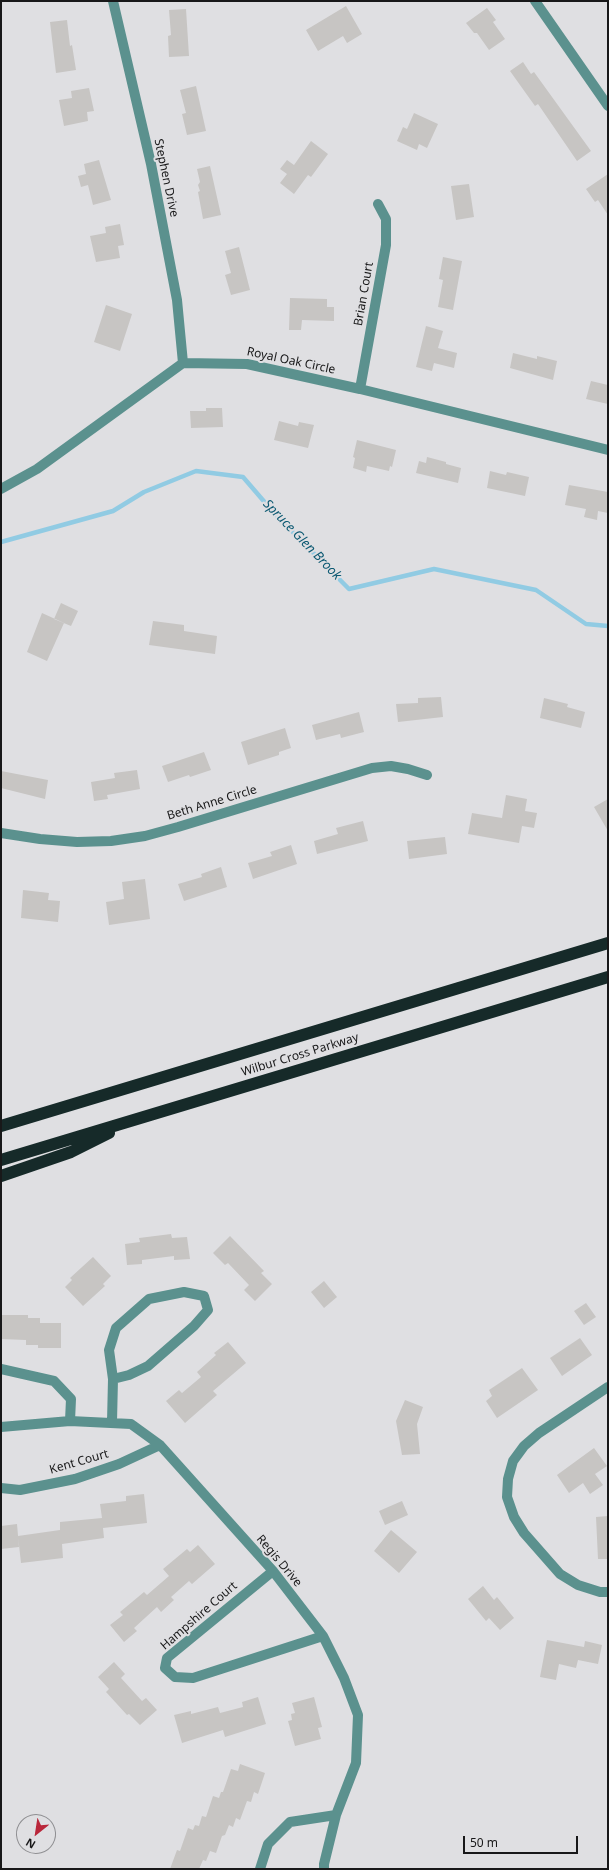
<!DOCTYPE html>
<html>
<head>
<meta charset="utf-8">
<style>
  body { margin:0 }
  #map { position:relative; width:609px; height:1870px; overflow:hidden; background:#dfdfe2; font-family:"Noto Sans",sans-serif }
  canvas { display:block }
  .frame { position:absolute; inset:0; border:2px solid #181819; pointer-events:none }
  .north { position:absolute; left:16px; top:1814px; width:40px; height:40px; box-sizing:border-box; background:#dfdfe2; border:1px solid #8f8f92; border-radius:50%; rotate:210deg; font-size:11px; font-weight:700; line-height:16px; text-align:center; color:#181819 }
  .north::after { content:''; display:block; margin:auto; width:14px; height:18px; background:#b9273b; clip-path:polygon(50% 0,100% 100%,50% 72%,0 100%) }
  .scale { position:absolute; left:463px; top:1836px; width:115px; height:18px; box-sizing:border-box; border:2px solid #181819; border-top:0; padding-left:5px; font-size:12px; line-height:14px; white-space:nowrap; color:#181819; -webkit-text-stroke:3px #dfdfe2; paint-order:stroke }
</style>
</head>
<body>
<div id="map">
<canvas width="609" height="1870"></canvas>
<div class="frame"></div>
<div class="north">N</div>
<div class="scale">50 m</div>
</div>
<script>
const ctx = document.querySelector('canvas').getContext('2d');
ctx.lineJoin = 'round';
const shape = rows => new Path2D(rows.map(r => 'M' + r).join(''));
function stroke(path, color, width, dash) { ctx.strokeStyle = color; ctx.lineWidth = width; ctx.lineCap = dash ? 'butt' : 'round'; ctx.setLineDash(dash || []); ctx.stroke(path); }
function fillPath(path, color) { ctx.fillStyle = color; ctx.fill(path, 'evenodd'); }
function label(font, color, halo, rows, align = 'center') {
  ctx.font = font + ' "Noto Sans",sans-serif'; ctx.lineWidth = 4; ctx.setLineDash([]); ctx.textBaseline = 'middle'; ctx.strokeStyle = halo; ctx.fillStyle = color; for (const [text, x, y, turn = 0] of rows) {
    ctx.save(); ctx.translate(x, y); ctx.rotate((+turn || 0) * Math.PI / 180); ctx.textAlign = isNaN(turn) ? turn : align; if (halo) ctx.strokeText(text, 0, 0); ctx.fillText(text, 0, 0); ctx.restore();
  }
}
stroke(shape([
  [1,542,113,511,144,492,196,471,243,477,274,513,349,589,434,569,536,590,586,624,608,626]
]), '#91cbe3', 4.5);
fillPath(shape([
  [346,6,362,34,347,43,343,36,318,51,306,30],
  [487,8,496,20,493,22,505,39,489,50,477,33,474,33,466,23],
  [186,9,189,56,169,57,168,36,171,35,169,10],
  [67,20,70,46,72,45,76,70,56,73,50,22],
  [523,62,531,74,534,72,591,151,577,161,538,104,535,106,510,71],
  [196,86,206,131,187,135,182,114,186,113,180,90],
  [89,88,94,111,87,112,88,121,64,126,59,100,72,98,71,91],
  [414,113,438,124,427,148,419,144,417,150,397,141,403,127,407,129],
  [311,141,328,154,311,177,308,175,294,194,280,183,287,174,280,169,287,160,294,165],
  [99,160,111,200,93,205,88,185,81,187,78,176,86,174,84,164],
  [210,166,221,215,203,219,198,192,200,191,198,185,200,182,197,169],
  [608,174,608,215,598,200,595,202,586,189],
  [469,184,474,217,456,220,451,186],
  [120,224,124,245,118,246,120,258,96,262,90,236,106,233,105,227],
  [239,247,250,290,231,295,225,275,231,273,225,251],
  [443,257,462,261,453,310,438,307,443,280,439,279],
  [290,298,327,299,327,307,334,307,334,321,302,320,301,330,289,330],
  [106,305,132,314,120,351,94,342],
  [426,326,443,331,438,348,457,353,454,368,434,363,432,371,416,367],
  [513,353,537,359,537,356,557,361,553,380,510,368],
  [591,381,608,385,608,404,586,399],
  [206,408,222,408,223,427,191,428,190,411,206,411],
  [279,421,298,426,299,422,314,425,308,448,274,440],
  [357,440,396,450,392,467,390,466,389,471,367,466,366,472,353,468,355,458,353,457],
  [427,457,446,462,446,464,461,468,458,483,416,473,419,461,426,463],
  [490,471,506,475,507,472,529,477,525,496,487,488],
  [569,485,608,492,608,513,598,511,597,520,584,517,586,509,565,505],
  [61,603,78,611,71,626,54,619],
  [42,613,64,623,47,661,27,652],
  [153,621,184,625,184,631,217,636,215,654,149,645],
  [441,697,443,717,398,722,396,704,418,703,418,698],
  [544,698,568,704,567,707,585,712,581,728,540,718],
  [359,712,364,732,341,738,340,734,316,740,312,725],
  [285,728,291,748,279,752,279,755,248,765,241,742],
  [204,752,211,770,190,777,189,775,168,782,162,766],
  [137,770,140,789,107,795,108,799,94,801,91,782,115,778,114,773],
  [1,771,48,780,45,799,1,788],
  [506,795,527,799,525,811,537,813,534,828,522,826,519,843,468,834,472,813,502,818],
  [608,799,608,831,594,807],
  [363,821,368,841,317,854,314,841,338,834,336,828],
  [445,837,447,854,409,859,407,841],
  [291,845,297,864,253,879,248,863,272,856,270,852],
  [221,867,227,887,184,901,178,884,202,877,201,874],
  [145,879,150,919,109,925,106,902,124,899,122,882],
  [23,890,49,893,48,900,60,901,58,922,21,918],
  [171,1234,172,1238,187,1237,190,1259,174,1260,174,1256,142,1260,142,1264,127,1265,125,1244,140,1242,139,1238],
  [230,1236,264,1271,261,1273,272,1284,255,1301,244,1290,249,1285,228,1263,225,1265,213,1253],
  [93,1257,111,1276,103,1284,105,1286,83,1306,65,1287,72,1280,70,1278],
  [324,1281,337,1297,324,1308,311,1292],
  [586,1303,596,1317,584,1325,574,1311],
  [1,1315,28,1315,28,1318,40,1318,40,1323,61,1323,61,1348,38,1348,38,1345,26,1345,26,1340,1,1339],
  [580,1338,592,1355,562,1376,550,1358],
  [228,1342,246,1363,213,1391,217,1395,185,1423,166,1401,179,1390,182,1393,201,1377,197,1372,216,1355,214,1353],
  [522,1368,538,1390,497,1418,486,1401,492,1396,489,1390],
  [405,1400,423,1407,417,1424,420,1454,402,1455,396,1421],
  [594,1448,607,1466,595,1474,603,1485,590,1494,583,1483,569,1493,557,1475],
  [144,1494,147,1523,103,1528,104,1538,62,1544,63,1558,21,1563,18,1536,60,1530,60,1522,102,1518,100,1504,126,1501,126,1496],
  [402,1501,408,1515,385,1525,379,1511],
  [608,1516,608,1559,598,1559,596,1517],
  [17,1524,19,1547,1,1549,1,1526],
  [391,1530,417,1552,399,1573,374,1551],
  [198,1545,215,1564,192,1584,189,1581,171,1597,174,1600,161,1612,157,1607,134,1628,137,1631,124,1642,110,1625,123,1615,120,1612,144,1592,147,1595,169,1576,163,1569,187,1549,190,1552],
  [483,1586,494,1600,497,1597,514,1618,500,1630,489,1618,486,1621,468,1599],
  [547,1640,584,1647,585,1641,602,1645,598,1664,578,1660,576,1668,559,1664,556,1680,540,1677],
  [114,1662,125,1674,121,1678,142,1701,146,1698,157,1710,140,1725,129,1714,127,1715,106,1692,109,1689,98,1677],
  [258,1697,266,1724,225,1737,223,1730,182,1743,174,1715,191,1711,191,1714,218,1707,220,1713,243,1707,242,1702],
  [314,1697,322,1727,318,1728,321,1739,295,1746,288,1721,292,1720,291,1714,295,1713,292,1703],
  [240,1764,265,1773,258,1794,254,1792,251,1802,247,1801,240,1820,236,1818,233,1827,229,1825,225,1835,222,1836,216,1853,210,1851,206,1861,203,1860,199,1869,170,1869,177,1850,180,1851,188,1828,193,1830,195,1825,199,1826,202,1816,206,1817,213,1796,219,1798,221,1792,223,1792,231,1769,238,1771]
]), '#c7c5c3');
stroke(shape([
  [113,1,151,164,177,300,183,363],
  [535,1,608,106],
  [360,389,386,245,386,219,378,204],
  [1,489,37,469,183,363,247,364,360,389,608,450],
  [1,833,40,839,77,842,111,841,145,836,178,827,372,768,391,766,408,769,427,775],
  [1,1369,54,1381,71,1399,70,1421],
  [608,1387,539,1433,524,1446,513,1461,508,1479,507,1497,514,1517,524,1533,560,1574,578,1585,600,1592,608,1592],
  [112,1422,113,1379,109,1350,116,1328,149,1299,184,1292,204,1296,208,1310,194,1326,148,1366,129,1375,113,1379],
  [1,1427,70,1421,131,1424,160,1445,273,1571,323,1636,344,1678,358,1715,356,1763,336,1815,324,1864,324,1869],
  [1,1488,20,1490,75,1479,119,1464,160,1445],
  [273,1571,167,1658,165,1668,175,1677,193,1678,323,1636],
  [260,1869,268,1844,290,1822,336,1815]
]), '#5b918e', 10);
stroke(shape([
  [1,1126,608,943],
  [1,1160,608,977],
  [1,1176,71,1152,109,1133]
]), '#162a29', 12);
label('12px', '#181819', '#dfdfe2', [
  ["Stephen Drive",166,178,78],
  ["Brian Court",364,294,-80],
  ["Royal Oak Circle",291,361,12],
  ["Beth Anne Circle",212,803,-17],
  ["Wilbur Cross Parkway",300,1055,-17],
  ["Kent Court",79,1462,-16],
  ["Regis Drive",279,1561,50],
  ["Hampshire Court",199,1616,-41]
]);
label('italic 13px', '#0c5972', '#dfdfe2', [
  ["Spruce Glen Brook",302,540,46]
]);
</script>
</body>
</html>
